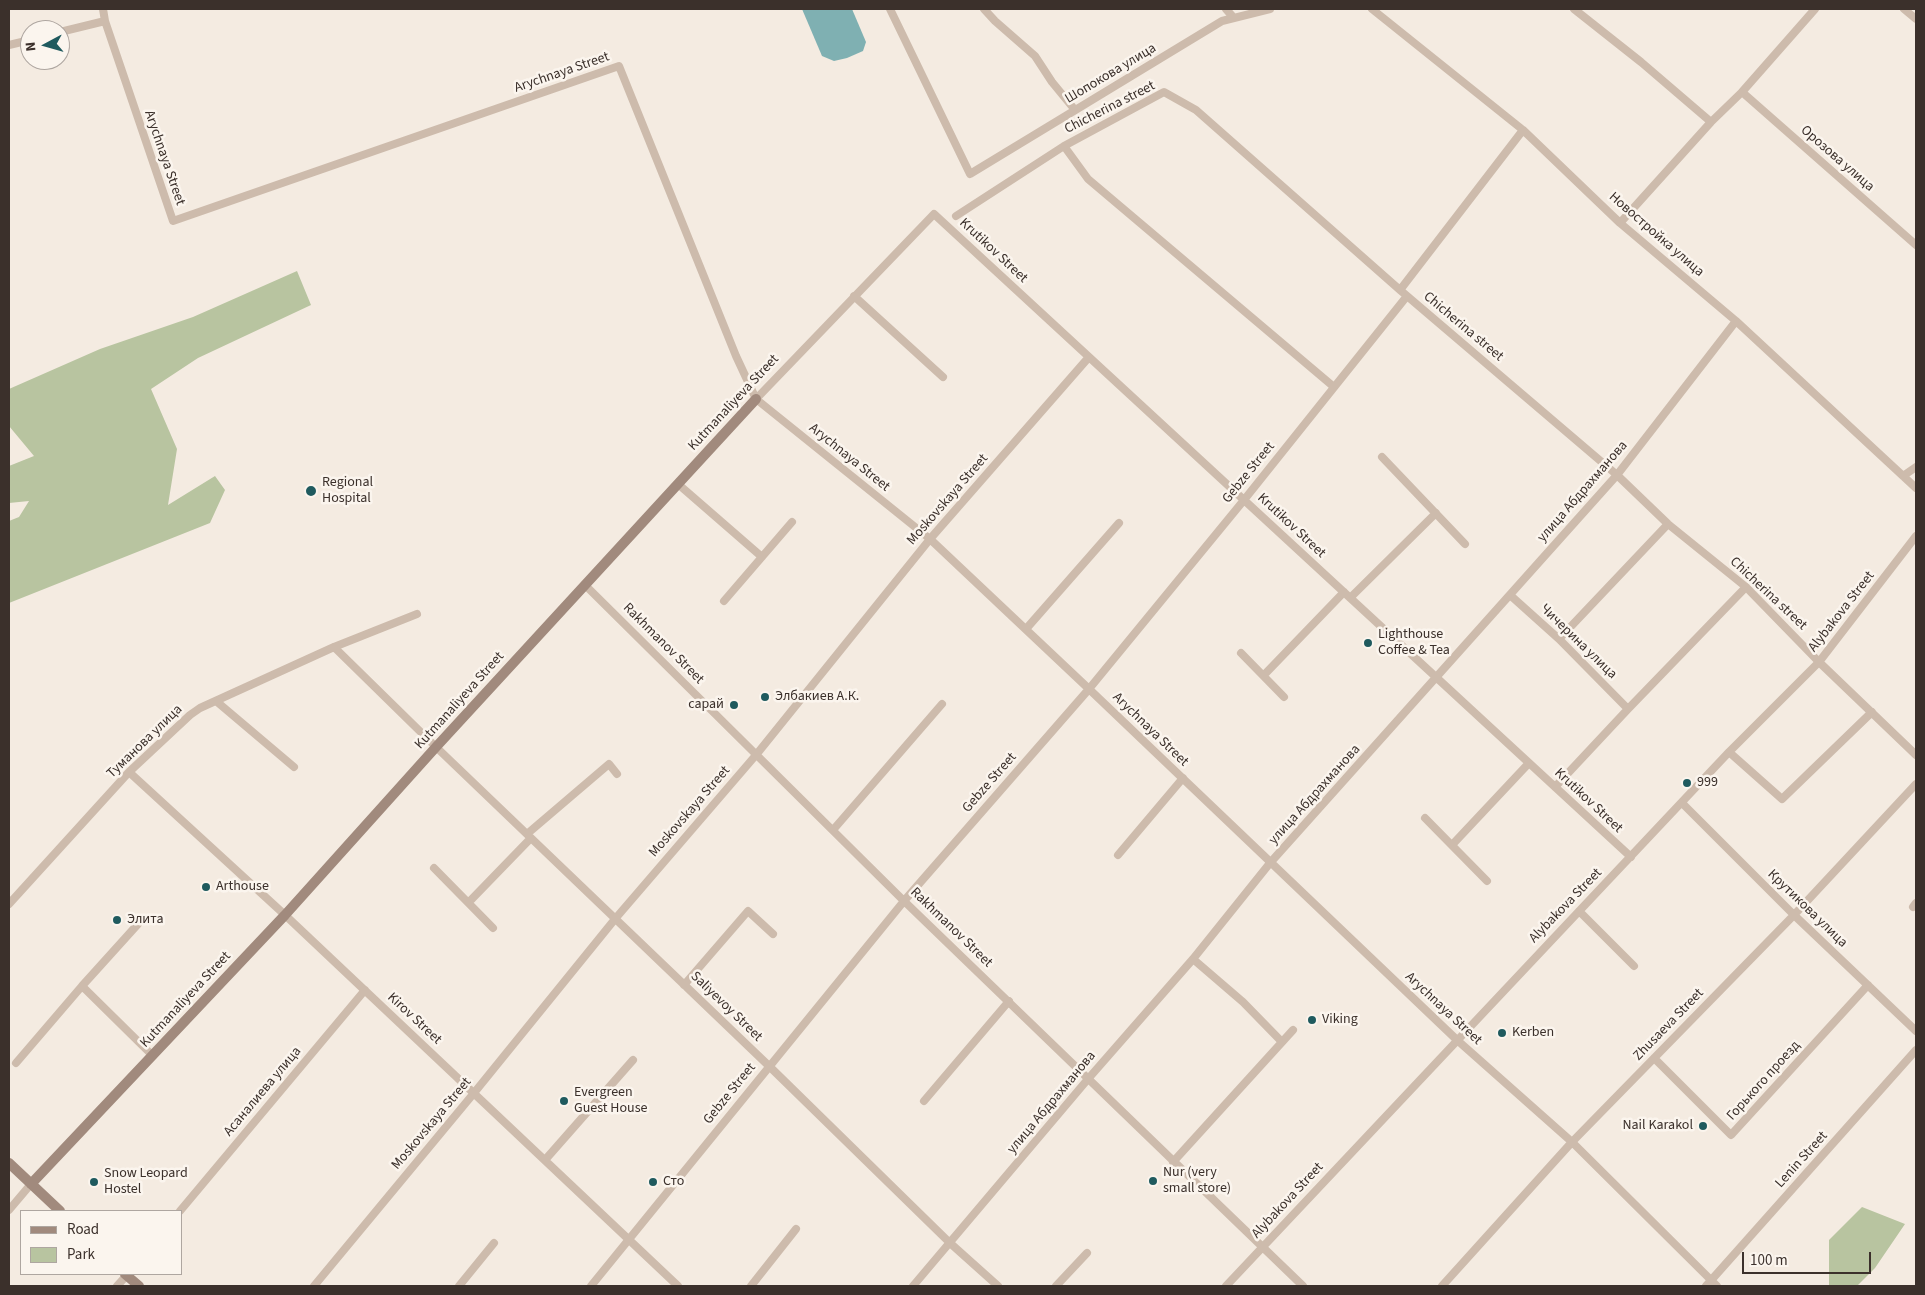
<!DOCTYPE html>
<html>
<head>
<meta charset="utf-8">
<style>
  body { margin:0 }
  #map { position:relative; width:1925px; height:1295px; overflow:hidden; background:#f4ebe1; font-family:"Source Sans 3",sans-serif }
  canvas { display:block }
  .frame { position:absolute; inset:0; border:10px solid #3b302b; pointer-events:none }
  .legend { position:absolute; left:20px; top:1210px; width:162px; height:65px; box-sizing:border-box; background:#fbf5ee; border:1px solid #aea6a0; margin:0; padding:6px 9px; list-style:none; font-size:15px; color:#3b302b }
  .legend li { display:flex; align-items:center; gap:10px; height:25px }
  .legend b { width:25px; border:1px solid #aea6a0 }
  .north { position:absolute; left:20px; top:20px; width:50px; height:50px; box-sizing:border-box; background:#fbf5ee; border:1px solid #aea6a0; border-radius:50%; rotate:264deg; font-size:14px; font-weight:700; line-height:20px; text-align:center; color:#3b302b }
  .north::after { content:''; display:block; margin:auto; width:18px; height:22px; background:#1f5a5e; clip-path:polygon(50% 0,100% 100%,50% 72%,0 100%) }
  .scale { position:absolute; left:1742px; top:1252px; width:129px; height:22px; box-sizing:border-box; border:2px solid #3b302b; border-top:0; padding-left:6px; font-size:15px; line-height:18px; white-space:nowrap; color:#3b302b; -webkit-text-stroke:4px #fbf5ee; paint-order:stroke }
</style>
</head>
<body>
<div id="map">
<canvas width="1925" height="1295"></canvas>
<div class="frame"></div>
<ul class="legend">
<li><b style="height:6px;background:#a18a7d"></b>Road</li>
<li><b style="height:14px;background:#b8c4a0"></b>Park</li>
</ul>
<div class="north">N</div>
<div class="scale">100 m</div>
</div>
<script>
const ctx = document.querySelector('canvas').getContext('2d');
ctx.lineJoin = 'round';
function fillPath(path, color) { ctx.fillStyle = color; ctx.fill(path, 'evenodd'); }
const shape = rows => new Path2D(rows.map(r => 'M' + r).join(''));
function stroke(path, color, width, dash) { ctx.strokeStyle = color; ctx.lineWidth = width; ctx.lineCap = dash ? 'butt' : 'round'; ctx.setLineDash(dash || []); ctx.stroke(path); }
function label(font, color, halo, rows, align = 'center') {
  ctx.font = font + ' "Source Sans 3",sans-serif'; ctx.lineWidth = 5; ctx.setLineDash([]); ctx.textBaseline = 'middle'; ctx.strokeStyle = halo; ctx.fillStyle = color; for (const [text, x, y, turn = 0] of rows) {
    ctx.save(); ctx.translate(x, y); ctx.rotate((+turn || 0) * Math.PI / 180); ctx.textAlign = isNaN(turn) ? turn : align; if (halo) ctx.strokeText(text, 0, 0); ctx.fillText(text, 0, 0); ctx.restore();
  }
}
fillPath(shape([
  [297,271,311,305,198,358,151,389,177,449,168,505,215,476,225,490,210,523,9,603,9,521,19,517,29,501,9,503,9,466,34,456,9,426,9,389,100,349,193,317],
  [1862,1207,1905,1224,1875,1268,1857,1286,1829,1286,1829,1240]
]), '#b8c4a0');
fillPath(shape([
  [802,9,852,9,866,42,863,51,847,58,834,61,822,56]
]), '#7fb0b2');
stroke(shape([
  [103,9,105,21],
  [890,9,970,174,1222,21,1270,9],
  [984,9,995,21,1035,56,1052,82,1075,110],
  [1226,9,1233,17],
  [1372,9,1523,130,1620,223,1736,321,1916,488],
  [1574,9,1641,62,1711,122],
  [1904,9,1916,19],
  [60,32,105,21,173,221,619,66,736,356,756,399,930,539,1089,689,1457,1040,1572,1142,1717,1286],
  [9,45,30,40],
  [1742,92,1916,245],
  [1064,146,1088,179,1334,387],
  [956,216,1064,146,1164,92,1196,110,1400,290,1617,475,1668,524,1746,587,1819,662,1916,755],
  [1620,223,1711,122,1742,92,1815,9],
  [1400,290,1523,130],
  [854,296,943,377],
  [756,399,934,214,1631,857],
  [1382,457,1465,544],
  [1903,476,1916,467],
  [678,484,762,557],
  [585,585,904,901,1303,1286],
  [1510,595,1559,639,1628,709],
  [1350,598,1436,513],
  [724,601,792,522],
  [1026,629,1119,523],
  [1559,639,1668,524],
  [334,647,436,747,769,1066,950,1243,998,1286],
  [1241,653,1284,697],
  [1264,675,1344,592],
  [216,701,294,767],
  [1729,752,1782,799,1872,712],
  [129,772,285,915,678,1286],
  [1555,787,1628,709,1746,587],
  [1682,803,1794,915,1916,1031],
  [1425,818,1487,881],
  [833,830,942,704],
  [527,834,609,764,617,774],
  [1452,845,1529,763],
  [1118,855,1183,778],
  [434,868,493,928],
  [469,902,531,838],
  [9,904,129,772,190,715,200,708,334,647,417,614],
  [1913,907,1916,903],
  [1579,911,1634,966],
  [138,924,82,986,153,1056],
  [1193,959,1243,1002,1282,1042],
  [684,985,748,911,773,934],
  [1654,1058,1731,1135,1868,985],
  [16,1063,82,986],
  [924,1101,1009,1001],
  [545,1160,633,1060],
  [1173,1162,1293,1030],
  [9,1210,31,1184],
  [180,1211,365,990],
  [117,1286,128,1274],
  [314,1286,474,1093,615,919,756,755,930,539,1089,357],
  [459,1286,494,1243],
  [591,1286,904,901,1089,689,1244,500,1407,296],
  [751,1286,796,1229],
  [913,1286,1088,1079,1193,959,1270,863,1617,475,1736,321],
  [1056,1286,1087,1253],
  [1226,1286,1729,752,1819,662,1916,536],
  [1442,1286,1572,1142,1794,915,1916,784],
  [1706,1286,1916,1050]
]), '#cdbbac', 8);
stroke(shape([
  [9,1163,60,1211],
  [31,1184,285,915,436,747,756,399],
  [125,1274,139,1286]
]), '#a18a7d', 10);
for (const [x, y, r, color] of [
  [311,491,6,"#1f5a5e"],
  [1368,643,5,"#1f5a5e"],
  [765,697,5,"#1f5a5e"],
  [734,705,5,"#1f5a5e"],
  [1687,783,5,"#1f5a5e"],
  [206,887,5,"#1f5a5e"],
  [117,920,5,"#1f5a5e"],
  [1312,1020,5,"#1f5a5e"],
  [1502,1033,5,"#1f5a5e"],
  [564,1101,5,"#1f5a5e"],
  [1703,1126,5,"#1f5a5e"],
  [1153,1181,5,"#1f5a5e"],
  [94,1182,5,"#1f5a5e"],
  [653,1182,5,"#1f5a5e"]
]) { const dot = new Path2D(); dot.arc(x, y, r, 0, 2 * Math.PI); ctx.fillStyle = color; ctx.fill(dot); stroke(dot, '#fbf5ee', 2); }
label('14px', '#3b302b', '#fbf5ee', [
  ["Arychnaya Street",562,73,-19],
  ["Шопокова улица",1111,74,-31],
  ["Chicherina street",1110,108,-27],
  ["Arychnaya Street",164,158,71],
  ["Орозова улица",1837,159,41],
  ["Новостройка улица",1656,235,41],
  ["Krutikov Street",993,251,43],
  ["Chicherina street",1463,327,40],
  ["Kutmanaliyeva Street",734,403,-47],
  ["Arychnaya Street",849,458,39],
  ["Gebze Street",1249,473,-51],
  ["улица Абдрахманова",1583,492,-49],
  ["Moskovskaya Street",948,500,-49],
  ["Krutikov Street",1291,526,43],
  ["Chicherina street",1768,594,43],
  ["Alybakova Street",1842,612,-52],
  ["Чичерина улица",1578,642,44],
  ["Rakhmanov Street",663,644,45],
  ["Kutmanaliyeva Street",460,701,-48],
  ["Arychnaya Street",1150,730,44],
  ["Туманова улица",145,742,-44],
  ["Gebze Street",990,783,-49],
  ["улица Абдрахманова",1315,795,-48],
  ["Krutikov Street",1588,801,43],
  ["Moskovskaya Street",690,812,-49],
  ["Alybakova Street",1566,906,-46],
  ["Крутикова улица",1807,909,44],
  ["Rakhmanov Street",951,928,44],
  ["Kutmanaliyeva Street",186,1000,-47],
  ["Saliyevoy Street",726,1007,44],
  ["Arychnaya Street",1443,1009,43],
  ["Kirov Street",414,1019,43],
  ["Zhusaeva Street",1669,1025,-46],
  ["Горького проезд",1764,1081,-48],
  ["Асаналиева улица",263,1092,-50],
  ["Gebze Street",730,1094,-51],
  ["улица Абдрахманова",1052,1103,-50],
  ["Moskovskaya Street",432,1124,-50],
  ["Lenin Street",1802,1160,-48],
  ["Alybakova Street",1288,1201,-47]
]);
label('14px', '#3b302b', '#fbf5ee', [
  ["Regional",322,483],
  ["Hospital",322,499],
  ["Lighthouse",1378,635],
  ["Coffee & Tea",1378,651],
  ["Элбакиев А.К.",775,697],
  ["сарай",724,705,"right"],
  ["999",1697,783],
  ["Arthouse",216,887],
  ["Элита",127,920],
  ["Viking",1322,1020],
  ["Kerben",1512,1033],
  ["Evergreen",574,1093],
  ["Guest House",574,1109],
  ["Nail Karakol",1693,1126,"right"],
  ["Nur (very",1163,1173],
  ["small store)",1163,1189],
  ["Snow Leopard",104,1174],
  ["Hostel",104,1190],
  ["Сто",663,1182]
], 'left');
</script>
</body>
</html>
